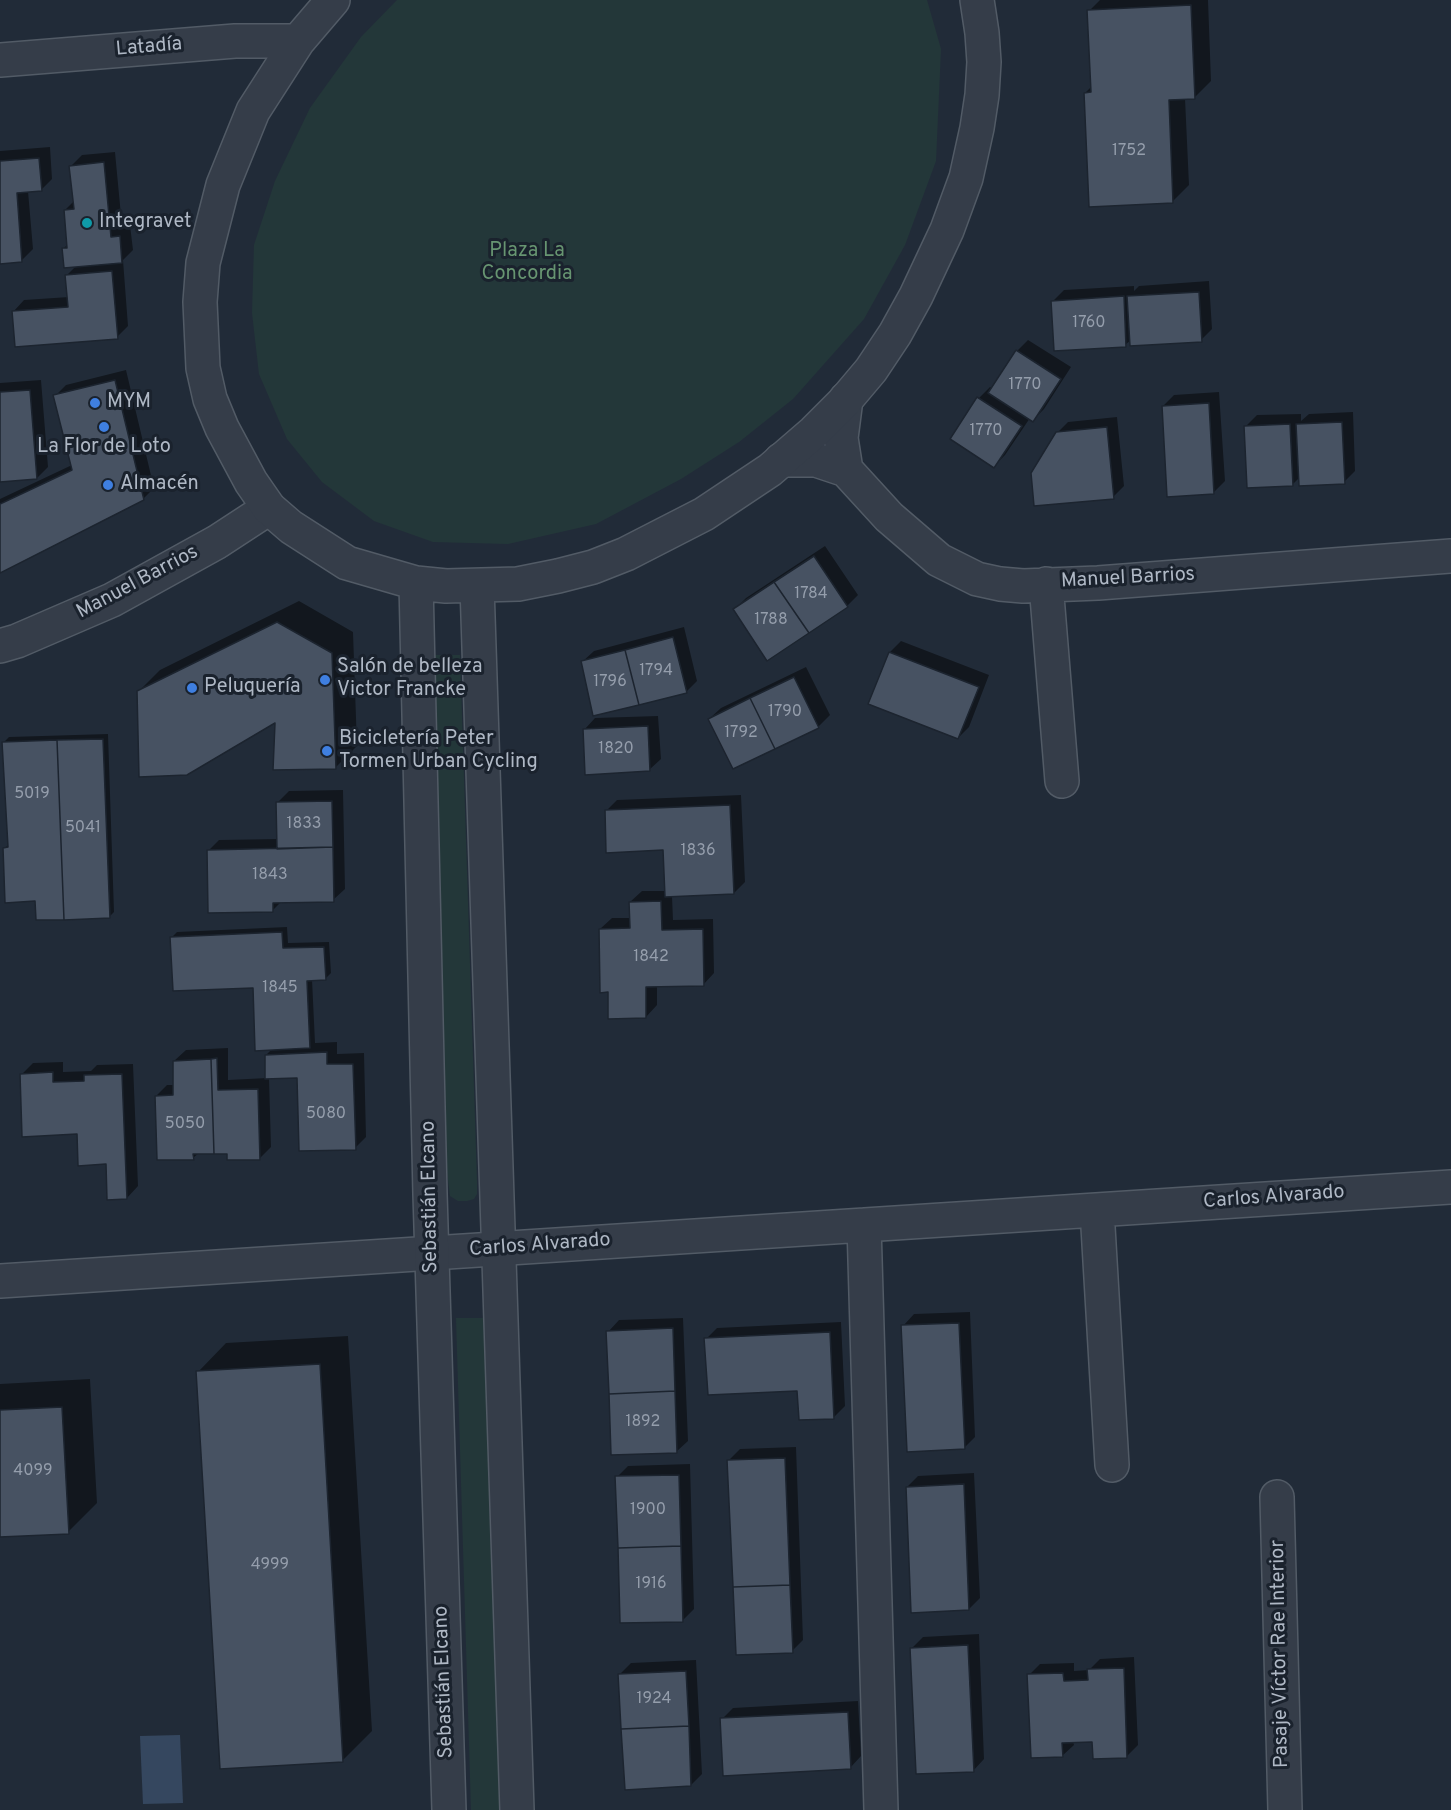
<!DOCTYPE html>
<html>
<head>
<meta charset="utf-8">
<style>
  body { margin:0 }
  canvas { display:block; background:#212b38 }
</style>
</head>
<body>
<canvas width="1451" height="1810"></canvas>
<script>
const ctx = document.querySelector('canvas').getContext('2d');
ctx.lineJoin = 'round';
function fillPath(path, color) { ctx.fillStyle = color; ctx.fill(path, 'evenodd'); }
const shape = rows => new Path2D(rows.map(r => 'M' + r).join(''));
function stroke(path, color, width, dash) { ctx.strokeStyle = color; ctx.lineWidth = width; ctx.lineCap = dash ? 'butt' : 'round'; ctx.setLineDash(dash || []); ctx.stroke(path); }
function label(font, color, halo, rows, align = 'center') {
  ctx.font = font + ' Overpass,sans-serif'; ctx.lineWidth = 6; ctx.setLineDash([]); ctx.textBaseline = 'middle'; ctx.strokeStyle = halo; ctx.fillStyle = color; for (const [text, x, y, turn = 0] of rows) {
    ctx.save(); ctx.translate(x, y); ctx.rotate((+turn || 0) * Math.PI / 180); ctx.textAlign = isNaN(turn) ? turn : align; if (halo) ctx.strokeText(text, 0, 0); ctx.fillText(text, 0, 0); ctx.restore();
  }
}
fillPath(shape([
  [397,0,927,0,941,49,936,161,905,245,864,319,793,399,739,442,681,479,596,524,508,544,433,542,374,521,322,482,287,439,259,374,252,313,254,245,275,181,310,108,361,37],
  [433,655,460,655,477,1182,477,1194,474,1199,467,1201,458,1201,450,1196,447,1172],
  [456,1318,485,1318,500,1776,500,1810,471,1810]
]), '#233739');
fillPath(shape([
  [180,1735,183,1803,143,1804,140,1736]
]), '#35475f');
fillPath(shape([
  [1100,0,1208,0,1211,81,1194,98,1185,98,1189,185,1172,202,1085,93,1092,86,1089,11],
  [50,147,52,179,41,190,28,191,33,249,22,260,0,262,0,151],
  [115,152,122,226,130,225,133,250,123,260,128,326,117,337,13,312,24,300,69,297,67,275,77,265,63,249,68,244,65,210,74,201,71,166,82,155],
  [1209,281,1212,329,1201,340,1131,340,1125,345,1053,301,1064,290,1134,286,1134,291,1139,286],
  [1028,340,1071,367,1044,409,1033,420,1030,418,1005,455,994,466,952,439,979,398,990,387,993,389,1017,351],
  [126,370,154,488,143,499,0,571,0,499,72,465,55,396,66,385],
  [41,380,48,467,37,478,0,481,0,383],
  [1219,392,1225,481,1214,492,1163,406,1174,395],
  [1353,412,1355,471,1344,482,1300,477,1292,485,1246,426,1257,415,1301,414,1301,421,1309,414],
  [1117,417,1124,486,1113,497,1057,433,1068,422],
  [825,546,858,595,847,606,735,609,746,598],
  [299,601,353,632,357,746,335,768,277,720,138,692,160,670],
  [684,627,697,681,686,692,582,662,594,651],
  [901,641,989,675,969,727,958,738,870,704,890,652],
  [806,667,830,715,819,726,733,767,709,719,721,708],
  [658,716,661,759,649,770,584,730,595,718],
  [108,734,114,912,109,917,37,900,4,849,9,844,4,742,9,737],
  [343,790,345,889,333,900,281,902,273,910,208,851,219,840,278,839,277,803,289,791],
  [741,795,745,882,734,893,672,896,673,920,713,919,714,973,703,985,657,985,657,1005,646,1017,609,990,600,929,612,918,631,918,630,902,642,891,666,891,664,849,606,811,617,800],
  [287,927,288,943,329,942,331,973,325,979,312,979,315,1043,337,1042,337,1054,364,1053,366,1137,355,1148,299,1077,269,1078,271,1147,260,1158,229,1152,199,1153,193,1158,156,1096,167,1085,175,1085,174,1061,186,1050,228,1048,228,1080,267,1078,266,1055,273,1048,254,986,172,937,177,932],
  [63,1062,63,1072,91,1071,97,1065,133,1064,138,1186,127,1198,107,1163,21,1075,33,1063],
  [970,1312,975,1437,964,1448,903,1326,914,1314],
  [683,1318,688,1441,676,1452,608,1332,619,1320],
  [841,1322,845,1406,834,1417,798,1389,706,1339,717,1328],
  [348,1336,372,1731,343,1760,198,1372,226,1343],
  [90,1379,97,1503,68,1532,0,1536,0,1384],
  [796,1447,803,1640,792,1651,729,1460,740,1449],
  [690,1464,694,1609,683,1620,617,1477,628,1466],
  [974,1473,980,1598,969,1609,907,1487,918,1476],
  [979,1634,984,1759,973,1771,912,1648,923,1637],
  [1134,1657,1138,1745,1127,1756,1094,1740,1073,1741,1074,1745,1062,1756,1029,1675,1040,1664,1074,1663,1074,1671,1089,1670,1100,1659],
  [696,1660,702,1774,691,1785,620,1674,631,1663],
  [858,1701,861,1756,850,1768,722,1719,733,1708]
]), '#0007');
const building = shape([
  [1191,5,1195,99,1169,100,1173,203,1089,207,1084,93,1091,92,1087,10,1191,5],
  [39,158,42,191,17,193,22,262,0,264,0,161,39,158],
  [104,162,111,237,120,236,122,263,64,268,62,248,67,248,64,210,74,209,69,166,104,162],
  [112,271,118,339,15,347,12,311,68,307,65,275,112,271],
  [1199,292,1202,342,1130,346,1127,296,1199,292],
  [1124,296,1126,347,1054,351,1051,301,1124,296],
  [1016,350,1061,379,1033,422,988,393,1016,350],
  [115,380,144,500,0,573,0,504,72,470,53,395,115,380],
  [30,390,37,479,0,482,0,392,30,390],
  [977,397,1022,426,994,468,950,439,977,397],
  [1209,403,1214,494,1167,497,1162,406,1209,403],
  [1342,422,1345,484,1299,486,1296,424,1342,422],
  [1290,424,1293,486,1247,488,1244,426,1290,424],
  [1107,427,1114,499,1034,506,1031,473,1056,432,1107,427],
  [814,556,848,607,809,633,774,582,814,556],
  [774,582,809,633,767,661,733,609,774,582],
  [277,622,332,653,336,769,273,770,275,723,187,775,139,777,137,691,277,622],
  [673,637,687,693,639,705,625,650,673,637],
  [625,650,639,705,593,716,581,661,625,650],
  [889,652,979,687,958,739,868,704,889,652],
  [794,677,819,728,775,749,750,698,794,677],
  [750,698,775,749,733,769,708,719,750,698],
  [648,726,650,771,585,775,583,729,648,726],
  [103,739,110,918,64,920,57,740,103,739],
  [57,740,64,920,36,920,35,901,5,903,3,848,8,847,2,742,57,740],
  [332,801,333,847,277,849,276,802,332,801],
  [730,805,734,894,665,897,663,850,606,853,605,810,730,805],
  [333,847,334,902,273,903,273,912,208,913,207,850,333,847],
  [661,901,662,930,703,929,704,986,646,987,646,1018,608,1019,608,992,600,993,599,929,630,928,629,902,661,901],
  [282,932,283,948,324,947,326,980,307,981,310,1048,255,1051,253,988,173,991,170,937,282,932],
  [327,1052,327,1064,353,1064,356,1150,299,1151,297,1078,265,1079,265,1055,327,1052],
  [217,1058,218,1090,258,1089,260,1160,227,1160,227,1154,214,1154,211,1059,217,1058],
  [211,1059,214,1154,193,1154,194,1160,157,1160,155,1096,173,1095,173,1061,211,1059],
  [53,1072,53,1082,84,1081,84,1075,122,1074,127,1199,107,1200,106,1164,78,1166,77,1134,22,1137,20,1074,53,1072],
  [959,1323,965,1449,907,1452,901,1325,959,1323],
  [673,1328,675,1391,609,1394,606,1331,673,1328],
  [830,1332,834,1419,799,1420,797,1391,708,1395,704,1338,830,1332],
  [320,1364,343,1762,220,1769,196,1371,320,1364],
  [675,1391,677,1453,611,1455,609,1394,675,1391],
  [62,1407,69,1534,0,1537,0,1410,62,1407],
  [785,1458,790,1585,733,1587,727,1460,785,1458],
  [679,1475,681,1546,618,1548,615,1476,679,1475],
  [964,1484,969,1610,911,1613,906,1487,964,1484],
  [681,1546,683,1622,620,1623,618,1548,681,1546],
  [790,1585,793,1653,736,1655,733,1587,790,1585],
  [968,1645,974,1772,916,1774,910,1648,968,1645],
  [1124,1668,1127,1758,1093,1759,1092,1742,1062,1743,1063,1757,1031,1758,1027,1674,1063,1673,1064,1681,1088,1680,1087,1669,1124,1668],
  [686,1671,689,1726,621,1729,618,1674,686,1671],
  [848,1712,851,1769,723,1776,720,1718,848,1712],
  [689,1726,691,1786,625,1790,621,1729,689,1726]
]);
fillPath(building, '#475262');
stroke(building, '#1c242f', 1.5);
const minor = shape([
  [781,460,816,460,846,470,889,517,939,560,977,579,1000,584,1023,586,1098,583,1451,556],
  [846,470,841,438,846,399],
  [1046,584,1062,781],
  [0,646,17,641,112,600,217,542,269,508],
  [1097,1210,1112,1465],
  [864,1225,881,1810],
  [0,1281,1451,1187],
  [1277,1497,1285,1810]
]);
const tertiary = shape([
  [333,0,298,41,253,111,223,185,203,263,200,302,203,368,210,399,222,428,251,482,269,508,291,527,347,563,416,583,446,586,518,584,558,576,593,567,626,554,704,514,770,470,814,432,844,402,871,370,895,334,916,296,947,230,966,178,977,128,982,95,984,62,982,33,977,0],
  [0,60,235,41,298,41],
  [416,583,430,1194,449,1810],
  [477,586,517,1810]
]);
stroke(minor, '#525b66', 36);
stroke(tertiary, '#525b66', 36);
stroke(minor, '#353d49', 33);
stroke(tertiary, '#353d49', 33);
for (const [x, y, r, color] of [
  [87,223,6,"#0f9aa8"],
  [95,403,6,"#3f7fe0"],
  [104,427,6,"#3f7fe0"],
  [108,485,6,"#3f7fe0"],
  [325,680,6,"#3f7fe0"],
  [192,688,6,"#3f7fe0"],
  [327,751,6,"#3f7fe0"]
]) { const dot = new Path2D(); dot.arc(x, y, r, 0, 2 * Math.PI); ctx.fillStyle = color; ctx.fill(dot); stroke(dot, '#1a222d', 2); }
label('16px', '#959eac', null, [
  ["1752",1129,152],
  ["1760",1089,324],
  ["1770",1025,386],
  ["1770",986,432],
  ["1784",811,595],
  ["1788",771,621],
  ["1794",656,672],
  ["1796",610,683],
  ["1790",785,713],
  ["1792",741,734],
  ["1820",616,750],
  ["5019",32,795],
  ["1833",304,825],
  ["5041",83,829],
  ["1836",698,852],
  ["1843",270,876],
  ["1842",651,958],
  ["1845",280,989],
  ["5080",326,1115],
  ["5050",185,1125],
  ["1892",643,1423],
  ["4099",33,1472],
  ["1900",648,1511],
  ["4999",270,1566],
  ["1916",651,1585],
  ["1924",654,1700]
]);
label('20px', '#afb8c5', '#1a222d', [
  ["Latadía",149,48,-5],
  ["Manuel Barrios",1128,579,-3],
  ["Manuel Barrios",138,583,-28],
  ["Sebastián Elcano",431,1197,-91],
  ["Carlos Alvarado",1274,1198,-4],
  ["Carlos Alvarado",540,1246,-4],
  ["Pasaje Víctor Rae Interior",1281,1654,-91],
  ["Sebastián Elcano",445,1682,-92]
]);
label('20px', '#afb8c5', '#1a222d', [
  ["Integravet",99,223],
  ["MYM",107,403],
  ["La Flor de Loto",104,448,"center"],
  ["Almacén",120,485],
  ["Salón de belleza",337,668],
  ["Victor Francke",337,691],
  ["Peluquería",204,688],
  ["Bicicletería Peter",339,740],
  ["Tormen Urban Cycling",339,763]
], 'left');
label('20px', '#679571', '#1a222d', [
  ["Plaza La",527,252],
  ["Concordia",527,275]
]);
</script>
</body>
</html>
